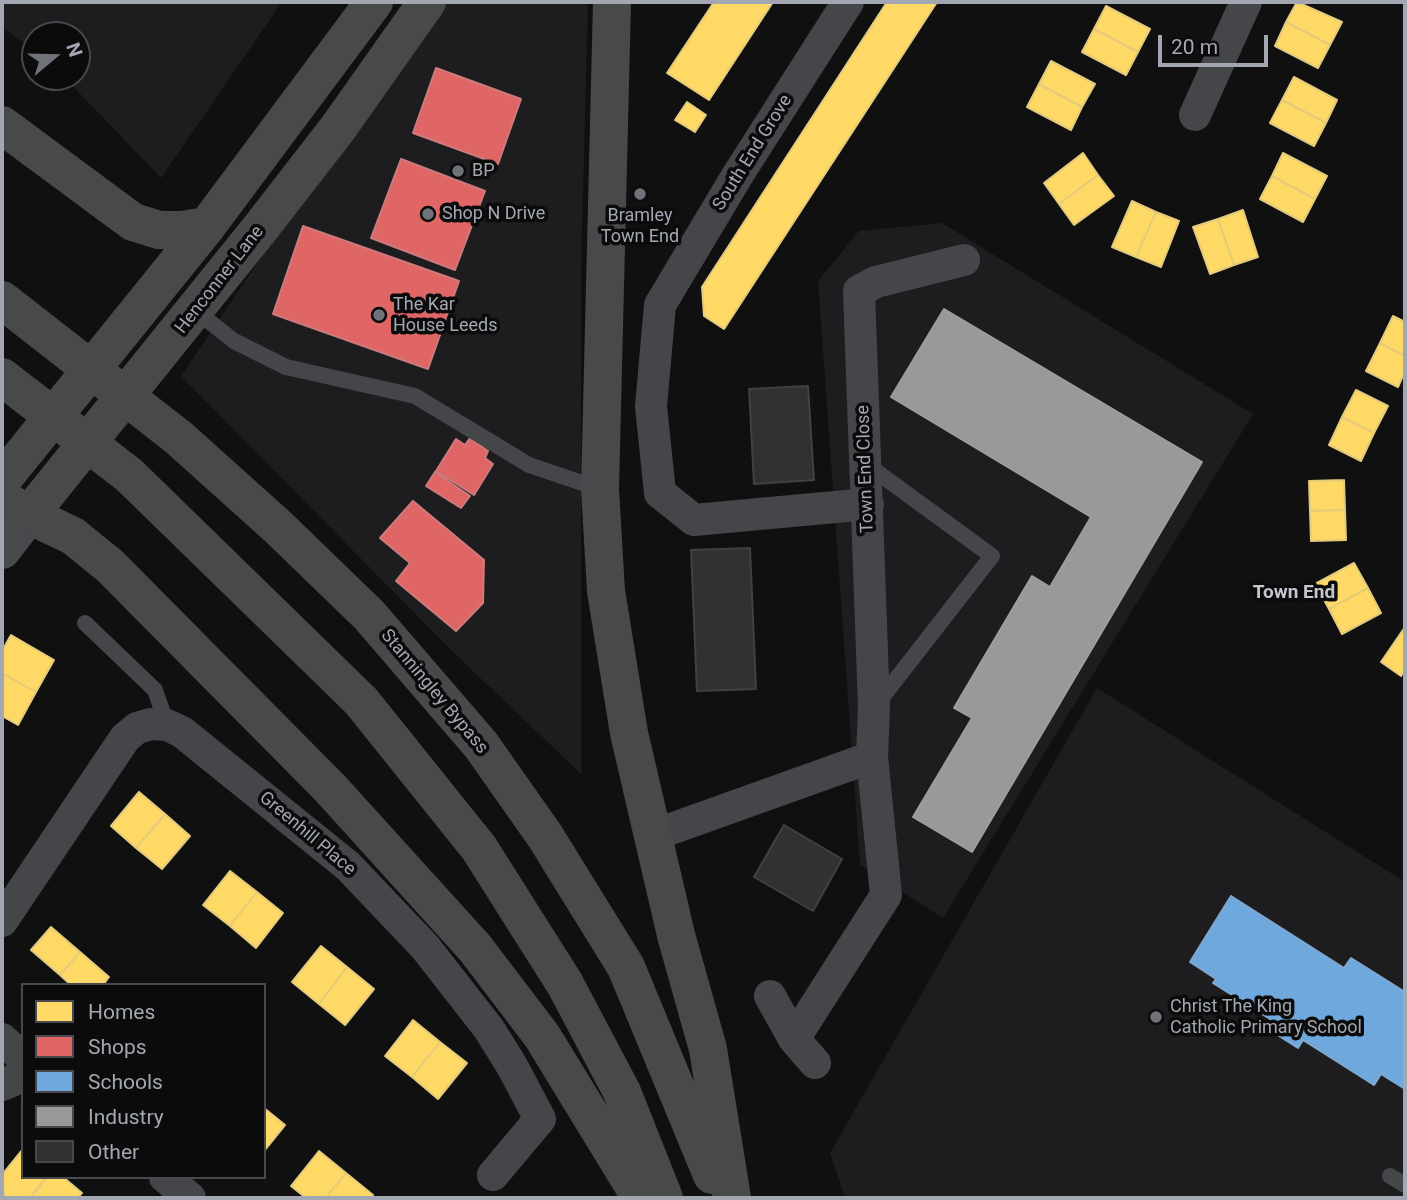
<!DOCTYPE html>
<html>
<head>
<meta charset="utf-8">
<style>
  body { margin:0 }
  #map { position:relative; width:1407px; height:1200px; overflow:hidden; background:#101011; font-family:Roboto,sans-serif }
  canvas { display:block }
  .frame { position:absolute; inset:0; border:4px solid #a2a7b1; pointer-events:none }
  .legend { position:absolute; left:21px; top:983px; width:245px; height:196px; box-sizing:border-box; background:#0b0b0c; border:2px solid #47494e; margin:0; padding:9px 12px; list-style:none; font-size:21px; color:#a2a7b1 }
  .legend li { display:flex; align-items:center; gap:14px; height:35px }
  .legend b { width:35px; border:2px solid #47494e }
  .north { position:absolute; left:21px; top:21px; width:70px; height:70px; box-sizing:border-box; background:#0b0b0c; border:2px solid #47494e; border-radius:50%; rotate:71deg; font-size:19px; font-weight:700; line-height:28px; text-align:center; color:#a2a7b1 }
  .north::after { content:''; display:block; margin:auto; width:24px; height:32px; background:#6f7279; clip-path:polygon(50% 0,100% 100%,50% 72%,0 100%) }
  .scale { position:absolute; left:1158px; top:35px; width:110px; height:32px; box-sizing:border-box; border:4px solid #a2a7b1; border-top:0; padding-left:9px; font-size:21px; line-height:24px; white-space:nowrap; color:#a2a7b1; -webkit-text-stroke:5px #0b0b0c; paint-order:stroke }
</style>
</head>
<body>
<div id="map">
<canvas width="1407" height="1200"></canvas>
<div class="frame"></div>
<ul class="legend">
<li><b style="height:19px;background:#ffd966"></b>Homes</li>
<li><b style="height:19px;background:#e06666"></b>Shops</li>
<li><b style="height:19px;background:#6fa8dc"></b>Schools</li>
<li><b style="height:19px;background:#999"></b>Industry</li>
<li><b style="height:19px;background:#313133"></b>Other</li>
</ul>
<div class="north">N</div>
<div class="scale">20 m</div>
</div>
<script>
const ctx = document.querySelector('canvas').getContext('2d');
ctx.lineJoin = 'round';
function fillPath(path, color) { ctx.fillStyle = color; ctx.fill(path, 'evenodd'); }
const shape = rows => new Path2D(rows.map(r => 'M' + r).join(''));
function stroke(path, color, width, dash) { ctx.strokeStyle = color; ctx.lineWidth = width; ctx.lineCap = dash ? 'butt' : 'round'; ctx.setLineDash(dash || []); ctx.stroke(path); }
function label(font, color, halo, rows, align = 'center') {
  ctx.font = font + ' Roboto,sans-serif'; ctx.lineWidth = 7; ctx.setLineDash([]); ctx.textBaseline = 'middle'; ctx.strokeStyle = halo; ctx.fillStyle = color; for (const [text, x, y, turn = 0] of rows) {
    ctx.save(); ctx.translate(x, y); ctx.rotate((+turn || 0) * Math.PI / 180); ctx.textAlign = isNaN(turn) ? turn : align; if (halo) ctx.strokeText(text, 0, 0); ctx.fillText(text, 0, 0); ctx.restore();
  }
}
fillPath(shape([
  [2,2,282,2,161,178,64,77,77,77,77,35,35,35,35,53,2,26],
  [443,2,588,2,581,269,581,774,450,649,181,376,327,160],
  [942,223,1253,414,943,918,860,865,818,281,859,231],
  [1097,688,1405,882,1405,1198,845,1198,830,1153]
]), '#1d1d1f');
const homes = shape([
  [714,2,773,2,709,100,667,73,714,2],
  [887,2,937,2,724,329,704,316,702,287,887,2],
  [1297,2,1342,22,1330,45,1286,22,1297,2],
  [1106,6,1150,29,1138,52,1094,29,1106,6],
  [1286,22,1330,45,1318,68,1275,46,1286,22],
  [1094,29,1138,52,1126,75,1082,52,1094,29],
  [1051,61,1095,84,1082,107,1039,84,1051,61],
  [1294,77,1337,100,1326,123,1282,100,1294,77],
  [1039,84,1082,107,1071,130,1027,107,1039,84],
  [1282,100,1326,123,1314,146,1270,123,1282,100],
  [687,102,706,115,695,132,675,120,687,102],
  [1083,153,1098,175,1059,204,1044,183,1083,153],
  [1283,153,1327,176,1315,199,1272,176,1283,153],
  [1098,175,1114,196,1074,225,1059,204,1098,175],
  [1272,176,1315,199,1303,222,1260,199,1272,176],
  [1132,201,1156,212,1136,257,1112,247,1132,201],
  [1243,210,1258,257,1234,265,1218,219,1243,210],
  [1156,212,1179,221,1161,267,1136,257,1156,212],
  [1218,219,1234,265,1210,274,1193,227,1218,219],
  [1393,316,1405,322,1405,356,1380,343,1393,316],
  [1380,343,1405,356,1405,371,1398,387,1366,371,1380,343],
  [1356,390,1388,406,1374,433,1342,417,1356,390],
  [1342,417,1374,433,1361,461,1329,445,1342,417],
  [1344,480,1345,510,1310,511,1309,481,1344,480],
  [1345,510,1346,540,1311,541,1310,511,1345,510],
  [1354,563,1368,588,1329,609,1315,584,1354,563],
  [1368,588,1381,613,1342,634,1329,609,1368,588],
  [1405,627,1405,669,1401,676,1381,662,1405,627],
  [11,635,54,660,36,692,2,673,2,651,11,635],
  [2,673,36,692,18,725,2,716,2,673],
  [139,792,165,814,136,848,111,826,139,792],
  [165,814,190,836,162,869,136,848,165,814],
  [230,871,257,892,230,926,203,905,230,871],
  [257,892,283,913,256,948,230,926,257,892],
  [51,927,80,952,60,975,31,950,51,927],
  [321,946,347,967,319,1004,292,982,321,946],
  [80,952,109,977,103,985,71,985,60,975,80,952],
  [347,967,374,989,345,1025,319,1004,347,967],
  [413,1020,440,1042,412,1077,385,1056,413,1020],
  [440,1042,467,1063,438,1099,412,1077,440,1042],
  [264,1108,285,1125,264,1151,264,1108],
  [23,1149,23,1177,47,1177,30,1198,4,1198,2,1175,23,1149],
  [319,1151,346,1173,326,1198,306,1198,291,1186,319,1151],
  [346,1173,373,1195,371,1198,326,1198,346,1173],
  [47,1177,63,1177,82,1193,77,1198,30,1198,47,1177]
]);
fillPath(homes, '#ffd966');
stroke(homes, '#e3ca7c', 2);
const shops = shape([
  [436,68,521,99,498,164,413,133,436,68],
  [401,159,485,191,455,270,371,238,401,159],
  [303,226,459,281,428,369,273,314,303,226],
  [470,438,488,451,485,458,493,464,474,495,436,471,456,439,465,445,470,438],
  [435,472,470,496,461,508,426,486,435,472],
  [413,501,484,560,483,603,456,631,396,581,410,563,380,538,413,501]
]);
fillPath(shops, '#e06666');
stroke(shops, '#cd7a7c', 2);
const schools = shape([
  [1231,896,1344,968,1351,958,1405,992,1405,1089,1381,1074,1374,1085,1303,1040,1298,1048,1265,1027,1270,1019,1213,983,1216,979,1190,962,1231,896]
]);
fillPath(schools, '#6fa8dc');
stroke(schools, '#7ea8cf', 2);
const industry = shape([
  [944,309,1202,462,972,852,913,817,972,718,954,708,1032,576,1050,587,1091,517,891,397,944,309]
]);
fillPath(industry, '#999');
stroke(industry, '#9c9da0', 2);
const building = shape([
  [808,386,814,480,754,484,749,389,808,386],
  [750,548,756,689,697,691,691,550,750,548],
  [784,825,842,859,813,911,754,877,784,825]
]);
fillPath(building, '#313133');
stroke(building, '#404144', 2);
stroke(shape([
  [196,311,234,341,286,367,415,396,529,465,600,489],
  [866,464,992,556,876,705],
  [85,623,155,690,167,725],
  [1390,1176,1405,1185]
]), '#454649', 16);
stroke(shape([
  [848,2,737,176,660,305,651,406,660,493,694,520,868,504],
  [1195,115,1246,2],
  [654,835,872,757],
  [2,921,125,738,137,728,151,724,167,725,182,732,348,866,425,947,489,1029,512,1066,540,1119,493,1175],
  [770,996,794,1039,886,895,872,757,874,707,859,291,876,282,964,260],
  [2,1039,23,1058],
  [794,1039,815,1063],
  [2,1085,23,1076],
  [165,1177,190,1198]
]), '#454649', 32);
stroke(shape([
  [2,550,29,515]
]), '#494a4d', 38);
stroke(shape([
  [612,2,600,489,606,591,629,733,676,935,708,1049,732,1198],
  [2,125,133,222,159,230,182,230,207,226],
  [2,300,179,438,278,527,369,615,481,745,545,836,626,967,712,1175],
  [2,377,129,475,361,701,479,848,565,984,622,1092,664,1198],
  [2,480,207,226,374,2],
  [2,498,29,515,73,536,110,566,330,788,475,948,542,1036,641,1198],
  [29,515,262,226,338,128,427,2]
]), '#47494b', 38);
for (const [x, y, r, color] of [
  [458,171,7,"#6f7279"],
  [640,194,7,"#6f7279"],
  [428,214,7,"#6f7279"],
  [379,315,7,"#6f7279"],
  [1156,1017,7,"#6f7279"]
]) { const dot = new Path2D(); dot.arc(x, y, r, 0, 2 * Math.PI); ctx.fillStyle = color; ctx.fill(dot); stroke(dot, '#0b0b0c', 2.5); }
label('18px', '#a2a7b1', '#0b0b0c', [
  ["South End Grove",753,153,-58],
  ["Henconner Lane",220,280,-52],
  ["Town End Close",866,469,-92],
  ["Stanningley Bypass",434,692,50],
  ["Greenhill Place",307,834,40]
]);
label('18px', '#a2a7b1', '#0b0b0c', [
  ["BP",472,171],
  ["Shop N Drive",442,214],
  ["Bramley",640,216,"center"],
  ["Town End",640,237,"center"],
  ["The Kar",393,305],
  ["House Leeds",393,326],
  ["Christ The King",1170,1007],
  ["Catholic Primary School",1170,1028]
], 'left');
label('bold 19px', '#c3c6cd', '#0b0b0c', [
  ["Town End",1294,593]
]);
</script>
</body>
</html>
